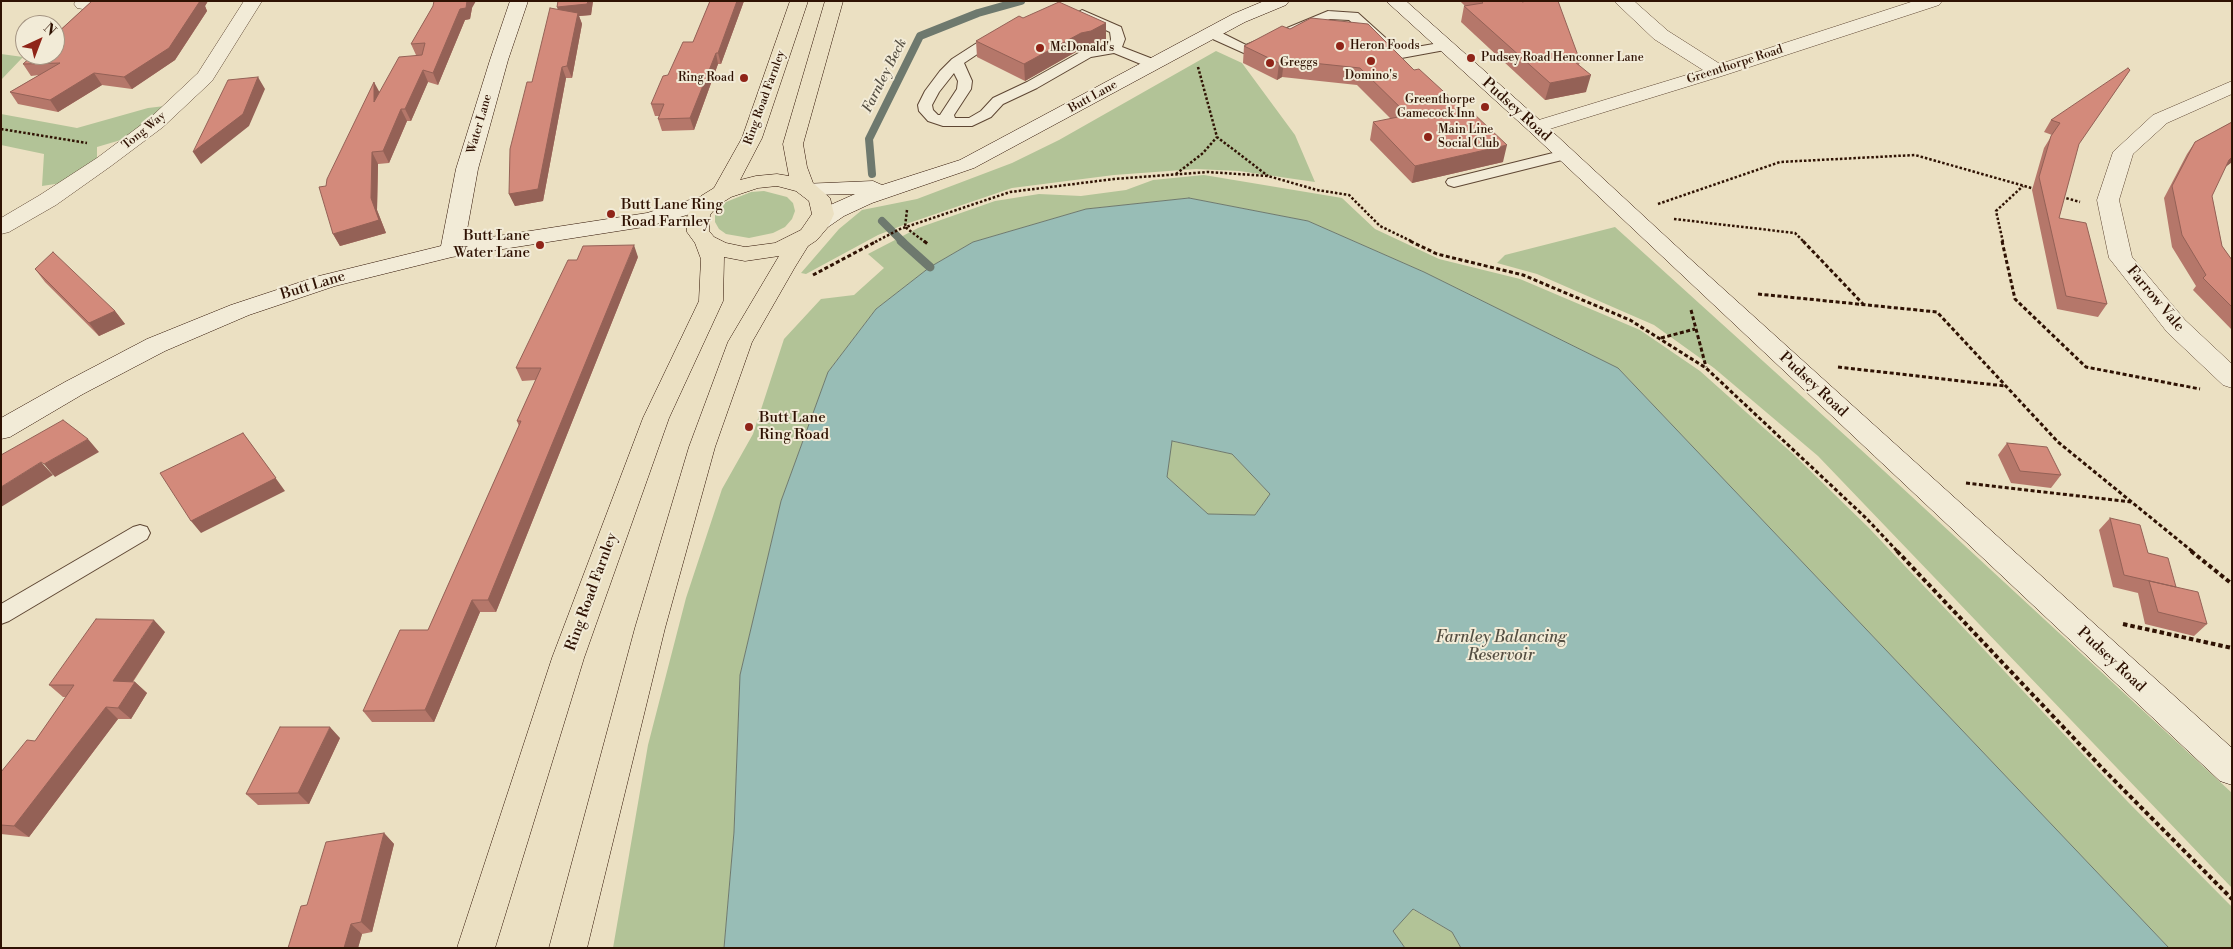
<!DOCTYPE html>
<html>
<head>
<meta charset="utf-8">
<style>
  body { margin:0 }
  #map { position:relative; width:2233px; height:949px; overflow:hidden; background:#ebe0c2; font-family:"Libre Bodoni",serif }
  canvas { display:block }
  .frame { position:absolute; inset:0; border:2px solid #2f1203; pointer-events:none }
  .north { position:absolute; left:15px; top:15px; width:50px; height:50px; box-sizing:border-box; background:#f2ebd7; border:1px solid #a49482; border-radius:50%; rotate:43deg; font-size:14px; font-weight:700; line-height:20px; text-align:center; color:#2f1203 }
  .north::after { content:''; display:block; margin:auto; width:18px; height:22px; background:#8f2418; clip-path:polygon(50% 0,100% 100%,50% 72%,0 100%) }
</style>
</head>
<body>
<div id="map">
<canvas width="2233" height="949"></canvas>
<div class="frame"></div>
<div class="north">N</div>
</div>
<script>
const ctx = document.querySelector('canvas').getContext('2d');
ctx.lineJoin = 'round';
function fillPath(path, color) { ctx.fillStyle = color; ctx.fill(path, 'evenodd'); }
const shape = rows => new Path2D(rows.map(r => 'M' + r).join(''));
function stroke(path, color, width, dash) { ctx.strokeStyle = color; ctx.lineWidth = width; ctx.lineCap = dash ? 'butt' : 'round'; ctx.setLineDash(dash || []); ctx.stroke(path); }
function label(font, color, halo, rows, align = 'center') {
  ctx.font = font + ' "Libre Bodoni",serif'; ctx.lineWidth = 4; ctx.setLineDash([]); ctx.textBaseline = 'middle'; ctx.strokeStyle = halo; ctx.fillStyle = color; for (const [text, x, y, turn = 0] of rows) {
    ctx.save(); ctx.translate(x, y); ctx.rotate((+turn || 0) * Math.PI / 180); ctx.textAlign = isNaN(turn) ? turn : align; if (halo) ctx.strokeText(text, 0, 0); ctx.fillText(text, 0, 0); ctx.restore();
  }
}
fillPath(shape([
  [1216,51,1242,63,1295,135,1315,182,1239,171,1196,169,1114,175,1012,188,906,224,878,235,806,274,801,273,839,229,862,210,917,199,1012,163,1059,140],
  [1,54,23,57,1,80],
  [165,106,131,137,97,147,97,163,68,182,42,186,44,154,1,145,1,114,77,128,148,108],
  [1204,175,1342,198,1375,229,1439,259,1520,279,1640,330,1700,371,1793,454,1869,528,2128,802,2232,907,2232,948,2169,948,1618,368,1424,272,1308,221,1189,198,1086,209,973,242,930,267,876,309,828,372,781,501,740,675,734,832,724,948,613,948,648,745,686,598,722,489,753,434,784,339,821,299,854,295,884,268,868,254,918,228,995,201,1039,194,1081,196,1126,190,1153,180],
  [764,191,787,197,793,203,795,211,792,219,785,227,773,233,749,238,726,234,719,229,715,222,715,215,726,202,751,192],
  [1615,227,1870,458,2232,793,2232,888,1818,456,1714,368,1654,325,1537,274,1497,263,1505,255],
  [1171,441,1232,454,1270,494,1255,515,1208,514,1167,477],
  [1412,909,1452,932,1461,948,1405,948,1393,931]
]), '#b2c397');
const water = shape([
  [1189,198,1308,221,1424,272,1618,368,2169,948,1461,948,1452,932,1413,909,1393,931,1405,948,724,948,734,832,740,675,781,501,828,372,876,309,930,267,973,242,1086,209,1189,198],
  [1172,441,1232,454,1270,494,1255,515,1208,514,1167,477,1172,441]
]);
fillPath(water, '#98bdb6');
stroke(water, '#6e796e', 1);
stroke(shape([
  [872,174,869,139,920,36,978,13,1021,1],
  [882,221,903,242]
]), '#6e796e', 8);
stroke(shape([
  [901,241,930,267]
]), '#6e796e', 9);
const lane = shape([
  [1082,10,1121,27,1125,39,1122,47,1158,61,1160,64,1158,67,1148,67,1114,53,1091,57,1037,88,1003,104,991,117,972,126,943,126,928,121,919,111,918,105,925,91,940,71,952,59,994,32,999,31,1006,35,964,63,972,81,971,89,954,115,955,118,969,118,981,111,993,98,1027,82,1082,51,1109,46,1111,39,1110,32,1077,17,1075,14,1082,10],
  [954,73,958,81,957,89,940,115,938,115,933,110,932,105,939,92,954,73],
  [1328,11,1358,13,1399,50,1445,42,1452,46,1445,50,1396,59,1391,58,1349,20,1330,19,1246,54,1206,36,1204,33,1206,30,1216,30,1246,45,1328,11],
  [1565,150,1570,152,1573,155,1570,158,1454,187,1448,185,1446,182,1448,179,1565,150],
  [140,525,147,527,150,533,147,539,9,621,1,624,1,604,133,527,140,525]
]);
const street = shape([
  [76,1,94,1,89,8,83,9,77,8,74,4,76,1],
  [244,1,262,1,212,81,163,127,111,166,56,205,9,232,1,234,1,218,40,195,97,158,149,119,198,73,244,1],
  [1614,1,1634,1,1668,31,1720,64,1914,1,1942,1,1939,5,1725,75,1543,131,1536,133,1529,131,1526,127,1529,123,1703,70,1654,39,1614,1],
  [2232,81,2232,94,2167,123,2133,154,2119,200,2132,257,2185,320,2232,364,2232,388,2223,385,2167,332,2113,263,2109,258,2097,200,2113,152,2153,115,2232,81]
]);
const secondary = shape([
  [510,1,528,1,508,60,478,169,465,241,647,213,709,194,717,196,720,201,717,206,650,226,452,257,335,286,249,315,165,351,83,394,10,437,1,439,1,418,65,382,147,339,231,305,319,276,441,246,456,169,490,60,510,1],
  [1264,1,1289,1,1286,5,1245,22,974,168,872,203,844,216,828,227,820,229,812,227,809,222,812,217,828,206,855,194,810,195,802,194,799,189,802,184,873,181,882,185,960,160,1233,14,1264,1],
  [1386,1,1406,1,1543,123,1688,257,2232,748,2232,785,2220,781,1529,131,1386,1]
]);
const highway = shape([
  [790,1,808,1,762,138,740,180,756,176,777,174,789,176,783,144,825,1,843,1,803,144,807,167,813,183,830,198,834,214,828,227,817,240,808,246,795,267,752,342,715,447,665,628,587,948,549,948,635,628,689,447,728,342,779,256,745,261,724,257,723,301,669,418,584,658,495,948,457,948,552,658,643,418,699,301,701,259,695,243,687,232,686,221,688,214,701,196,714,188,742,138,790,1],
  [777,186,796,191,809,201,812,214,801,230,775,243,745,247,726,243,714,237,709,231,710,215,717,206,731,197,758,188,777,186]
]);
stroke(lane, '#5e4633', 2);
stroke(street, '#5e4633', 1);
stroke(secondary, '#2f1203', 1);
stroke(highway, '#2f1203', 1);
stroke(shape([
  [1198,67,1217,137,1268,176],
  [1,129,87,143],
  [1176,174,1203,153,1217,137],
  [2062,197,2080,202],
  [1658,204,1780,162,1915,155,2035,189],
  [907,210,905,227,925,242],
  [1674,219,1795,233,1804,242],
  [875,242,900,229,1010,192,1114,179,1208,172,1268,176,1317,190,1349,195,1380,226,1413,242],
  [2003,242,1996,211,2023,186]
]), '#2f1203', 2.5, [2.5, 2]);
stroke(shape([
  [924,241,929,245],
  [1410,241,1437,254,1523,275,1630,320,1706,368,1866,518,1898,552],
  [1803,241,1864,305],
  [2002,241,2015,299,2086,367,2200,389],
  [813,275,877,241],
  [1758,294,1937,312,2058,442,2193,552],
  [1691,310,1706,367],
  [1661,338,1695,329],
  [1838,367,2005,386],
  [1966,483,2131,502]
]), '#2f1203', 3, [4, 2.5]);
stroke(shape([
  [1897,551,2101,767,2232,899],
  [2191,551,2232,584],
  [2123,624,2232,648]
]), '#2f1203', 4, [4.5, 3]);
fillPath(lane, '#f2ebd7');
fillPath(street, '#f2ebd7');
fillPath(secondary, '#f2ebd7');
fillPath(highway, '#ebe0c2');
fillPath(shape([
  [92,1,208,1,205,6,207,11,175,60,132,89,102,85,58,112,18,104,10,92,39,75,31,76,23,64],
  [558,1,593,1,591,15,579,16,582,24,572,78,566,78,543,201,515,206,509,194,532,82,558,9,557,7],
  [710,1,744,1,721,64,718,64,694,130,662,131,658,119,659,116,655,116,651,104,668,75,693,42],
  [1460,1,1522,1,1580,61,1579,65,1586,92,1545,100,1461,22,1464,6,1465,6],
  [433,6,472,8,470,19,465,20,438,85,428,82,411,121,407,121,389,163,378,164,377,210,386,233,340,246,333,234,326,186,379,92,416,55,411,44],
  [1311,18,1503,162,1412,183,1370,140,1373,122,1391,119,1357,85,1282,77,1277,80,1243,63,1244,46,1290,29],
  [1106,23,1106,40,1091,47,1081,49,1025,81,977,57,976,41],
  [2130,70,2078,145,2059,218,2107,304,2098,317,2057,309,2032,190,2044,148,2052,135,2044,132,2051,120],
  [2232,122,2232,162,2225,167,2212,196,2222,246,2232,260,2232,330,2193,290,2196,286,2172,247,2164,198,2187,154,2195,142],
  [638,257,496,612,480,612,434,722,372,722,363,711,428,630,519,426,517,421,536,380,522,381,516,368],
  [35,269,115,311,125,324,99,336,45,282],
  [2007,443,2061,475,2051,488,2011,483,1998,455],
  [2110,518,2148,553,2207,624,2194,636,2145,624,2138,593,2113,587,2099,530],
  [165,632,133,682,135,682,147,693,131,719,118,719,29,837,1,834,1,772,35,741,66,697,63,697,49,685],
  [340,738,309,804,258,805,246,794],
  [384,833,394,844,372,932,362,934,358,948,288,948]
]), '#b5776a');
fillPath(shape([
  [196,1,208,1,205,6,207,11,175,60,132,89,124,77],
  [467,1,476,1,472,8,470,19,465,20,438,85,433,73,460,9],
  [588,1,593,1,591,15,579,16,582,24,572,78,567,66,561,18,557,7],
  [737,1,744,1,721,64,718,53],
  [1106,23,1106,40,1091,47,1081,49,1025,81,1024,64,1081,33],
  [716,53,718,64,694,130,690,118],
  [1284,60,1282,77,1277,80,1279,63],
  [562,67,566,78,543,201,515,206,509,194],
  [423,70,428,82,411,121,405,109],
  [94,73,102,85,58,112,50,100],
  [1591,75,1586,92,1545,100,1550,83],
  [258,77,265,89,249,126,201,164,193,152],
  [374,82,380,93,374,102],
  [401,109,407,121,389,163,383,151],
  [1507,145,1503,162,1412,183,1415,166],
  [372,152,378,164,377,210,386,233,340,246,333,234,371,198],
  [2232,157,2232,162,2219,172,2229,160],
  [634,245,638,257,496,612,488,600],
  [115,311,125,324,99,336,89,323],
  [243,433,285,491,201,533,191,521],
  [88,439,99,452,55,477,44,464],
  [41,462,53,475,1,507,1,487],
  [472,600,480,612,434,722,425,710],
  [154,620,165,632,125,693,113,681],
  [135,682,147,693,131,719,118,708],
  [106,707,118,719,29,837,14,826],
  [330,727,340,738,309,804,298,793],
  [384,833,394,844,372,932,361,922],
  [351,924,362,934,358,948,344,948]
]), '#946156');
const building = shape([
  [92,1,200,1,169,48,124,77,94,73,50,100,10,92,60,63,23,64,33,55,55,55,55,35,92,1],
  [434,1,467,1,466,8,460,9,433,73,423,70,405,109,401,109,383,151,372,152,371,198,379,220,333,234,319,187,326,186,327,179,374,82,374,102,399,57,422,55,425,43,411,44,433,6,434,1],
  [558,1,588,1,587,4,557,7,558,1],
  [710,1,737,1,718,53,716,53,690,118,658,119,664,104,651,104,663,76,668,75,683,42,693,42,710,1],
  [1481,1,1522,1,1522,2,1527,1,1558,1,1580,61,1575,62,1591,75,1550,83,1464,6,1483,3,1481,1],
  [1059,2,1106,23,1091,31,1081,33,1024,64,976,41,1019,16,1023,18,1059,2],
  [550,8,578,13,567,66,562,67,538,189,509,194,510,149,527,82,532,82,550,8],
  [1311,18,1368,24,1414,70,1419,69,1467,113,1472,112,1507,145,1415,166,1373,122,1408,115,1360,68,1284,60,1279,63,1244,46,1282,26,1290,29,1311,18],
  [2128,68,2130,70,2079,144,2059,218,2086,223,2107,304,2066,296,2039,177,2051,136,2060,123,2051,120,2128,68],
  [258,77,243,114,193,152,228,80,258,77],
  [2232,122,2232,157,2229,160,2212,196,2222,246,2232,260,2232,307,2203,278,2206,275,2182,235,2172,186,2195,142,2232,122],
  [634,245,488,600,472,600,425,710,363,711,400,630,428,630,521,421,517,421,541,368,516,368,568,260,577,260,583,246,634,245],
  [53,252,115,311,89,323,35,269,53,252],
  [63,420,88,439,44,464,41,462,1,487,1,455,63,420],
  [243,433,276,478,191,521,160,473,243,433],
  [2007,443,2047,447,2061,475,2020,471,2007,443],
  [2110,518,2140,525,2148,553,2168,558,2176,587,2124,575,2110,518],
  [2149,581,2198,592,2207,624,2158,612,2149,581],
  [96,619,154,620,113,681,135,682,118,708,106,707,14,826,1,825,1,772,27,740,35,741,74,685,49,685,96,619],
  [280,727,330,727,298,793,246,794,280,727],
  [384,833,361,922,351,924,344,948,288,948,301,906,307,905,326,842,384,833]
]);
fillPath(building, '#d38a7b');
stroke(building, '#946156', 1);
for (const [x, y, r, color] of [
  [1340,46,5,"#8f2418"],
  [1040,48,5,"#8f2418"],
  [1471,58,5,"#8f2418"],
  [1371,61,5,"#8f2418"],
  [1270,63,5,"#8f2418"],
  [744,78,5,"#8f2418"],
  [1485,107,5,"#8f2418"],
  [1428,137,5,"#8f2418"],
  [611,214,5,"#8f2418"],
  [540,245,5,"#8f2418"],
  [749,427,5,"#8f2418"]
]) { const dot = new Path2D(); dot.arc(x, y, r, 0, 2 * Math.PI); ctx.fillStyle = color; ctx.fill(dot); stroke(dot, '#f2ebd7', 2); }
label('12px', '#2f1203', '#f2ebd7', [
  ["Heron Foods",1350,46],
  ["McDonald's",1050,48],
  ["Pudsey Road Henconner Lane",1481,58],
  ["Greggs",1280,63],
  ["Domino's",1371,76,"center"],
  ["Ring Road",734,78,"right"],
  ["Greenthorpe",1475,100,"right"],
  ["Gamecock Inn",1475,114,"right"],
  ["Main Line",1438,130],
  ["Social Club",1438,144]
], 'left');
label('12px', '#2f1203', '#f2ebd7', [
  ["Greenthorpe Road",1735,65,-18],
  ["Butt Lane",1093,97,-29],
  ["Ring Road Farnley",765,98,-70],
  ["Water Lane",480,124,-74],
  ["Tong Way",144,131,-39]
]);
label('italic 14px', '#544e42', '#f2ebd7', [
  ["Farnley Beck",885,76,-63]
]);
label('15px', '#2f1203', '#f2ebd7', [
  ["Pudsey Road",1516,110,42],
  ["Butt Lane",313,286,-17],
  ["Farrow Vale",2155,299,50],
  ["Pudsey Road",1813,385,43],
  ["Ring Road Farnley",592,592,-70],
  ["Pudsey Road",2111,660,43]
]);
label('15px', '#2f1203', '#f2ebd7', [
  ["Butt Lane Ring",621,205],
  ["Road Farnley",621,222],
  ["Butt Lane",530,236,"right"],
  ["Water Lane",530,253,"right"],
  ["Butt Lane",759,418],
  ["Ring Road",759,435]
], 'left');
label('italic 16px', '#544e42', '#f2ebd7', [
  ["Farnley Balancing",1501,638],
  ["Reservoir",1501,656]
]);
</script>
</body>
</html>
